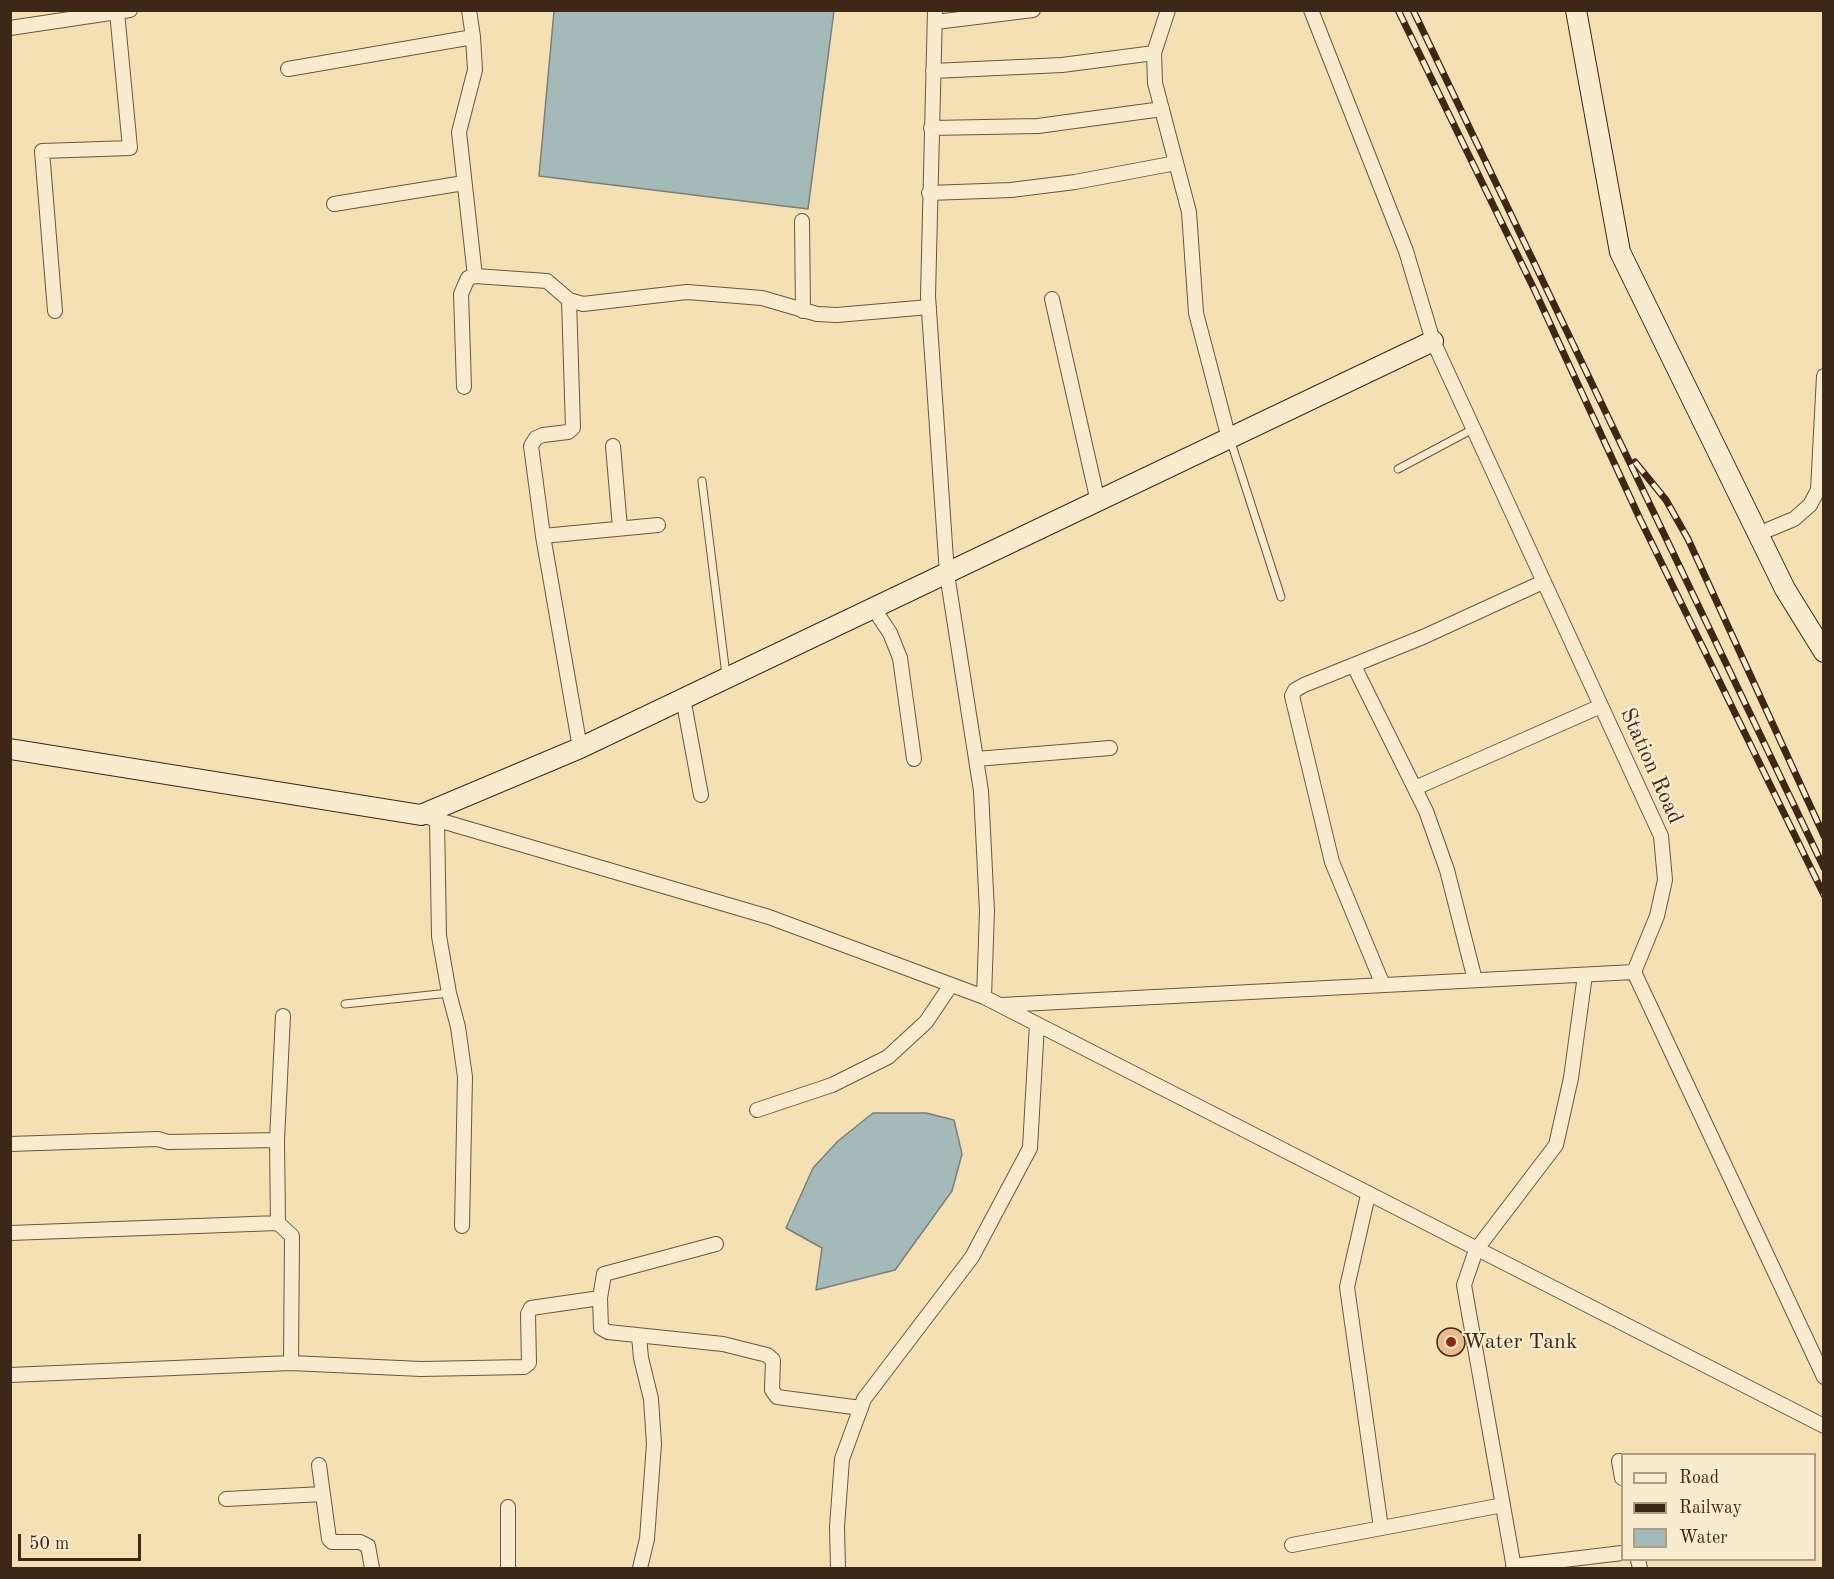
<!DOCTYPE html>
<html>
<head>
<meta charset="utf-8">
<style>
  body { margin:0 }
  #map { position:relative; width:1834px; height:1579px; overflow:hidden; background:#f5e0b4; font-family:"Old Standard TT",serif }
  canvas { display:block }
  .frame { position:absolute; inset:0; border:12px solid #3f2718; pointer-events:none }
  .legend { position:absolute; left:1621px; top:1453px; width:195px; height:108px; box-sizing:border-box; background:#f8ebce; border:2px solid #ae9d85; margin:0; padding:8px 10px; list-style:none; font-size:18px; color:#3f2718 }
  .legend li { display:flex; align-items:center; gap:12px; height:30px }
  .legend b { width:30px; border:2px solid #ae9d85 }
  .scale { position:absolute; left:18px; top:1534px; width:123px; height:27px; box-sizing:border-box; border:3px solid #3f2718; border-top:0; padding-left:8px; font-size:18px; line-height:21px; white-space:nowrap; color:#3f2718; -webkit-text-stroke:4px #f8ebce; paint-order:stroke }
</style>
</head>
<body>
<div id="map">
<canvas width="1834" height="1579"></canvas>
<div class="frame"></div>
<ul class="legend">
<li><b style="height:8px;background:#f8ebce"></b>Road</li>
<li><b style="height:8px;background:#3f2718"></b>Railway</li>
<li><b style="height:16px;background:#a3bab9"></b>Water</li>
</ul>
<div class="scale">50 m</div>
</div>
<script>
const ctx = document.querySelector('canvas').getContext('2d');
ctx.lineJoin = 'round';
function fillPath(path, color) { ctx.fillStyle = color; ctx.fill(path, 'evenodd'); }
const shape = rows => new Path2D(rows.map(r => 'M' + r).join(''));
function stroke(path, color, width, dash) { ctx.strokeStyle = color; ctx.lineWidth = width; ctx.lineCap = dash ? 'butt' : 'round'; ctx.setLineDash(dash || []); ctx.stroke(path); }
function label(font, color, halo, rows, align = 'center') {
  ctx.font = font + ' "Old Standard TT",serif'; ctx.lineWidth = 4.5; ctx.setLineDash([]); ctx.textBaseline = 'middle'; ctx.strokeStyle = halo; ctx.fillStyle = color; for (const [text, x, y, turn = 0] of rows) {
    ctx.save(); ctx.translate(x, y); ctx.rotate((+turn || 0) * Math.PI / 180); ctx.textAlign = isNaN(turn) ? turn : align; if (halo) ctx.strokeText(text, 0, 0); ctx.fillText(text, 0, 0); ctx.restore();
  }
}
const water = shape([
  [554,11,834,11,808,209,539,176,554,11],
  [873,1113,926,1113,954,1120,962,1154,952,1191,895,1270,816,1290,822,1248,786,1228,813,1168,838,1141,873,1113]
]);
fillPath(water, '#a3bab9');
stroke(water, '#7b7f79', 1.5);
const building = shape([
  '1437 1342a14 14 0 1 1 28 0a14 14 0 1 1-28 0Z'
]);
fillPath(building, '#ebb98c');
stroke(building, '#3f2718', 1.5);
const lane = shape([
  [1230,439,1281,597],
  [1398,469,1473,429],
  [702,481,726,675],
  [345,1004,449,993]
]);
const street = shape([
  [469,10,473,37],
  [935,10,928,296,947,574,981,791,987,911,984,997],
  [1168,10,1154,53,1155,83,1189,212,1196,313,1229,439],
  [1311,10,1406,251,1433,341,1661,836,1665,880,1657,916,1634,972,1824,1377],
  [936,22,1033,10],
  [10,28,117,12],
  [288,69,473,37,475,70,459,132,475,276],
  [933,71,1062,65,1154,53],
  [931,128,1038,126,1162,109],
  [929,193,1011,190,1075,182,1176,163],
  [334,204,464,183],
  [802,221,803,311],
  [1052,299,1098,502],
  [569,300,573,428,568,432,543,435,536,438,531,446,543,536,658,525],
  [55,311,42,151,130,148,117,12,130,10],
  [464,387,461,294,468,278,475,276,547,281,569,300,583,304,687,292,762,298,817,314,837,315,929,307],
  [613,446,620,528],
  [1758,534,1794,519,1810,505,1818,490,1824,376],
  [543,536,580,748],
  [874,609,890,633,900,658,914,759],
  [1354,666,1426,811,1447,870,1475,980],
  [683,698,701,795],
  [976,759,1110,748],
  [1415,788,1601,706],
  [421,815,769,917,984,997,1824,1426],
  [437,820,439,936,449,993,458,1027,465,1077,462,1226],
  [1383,985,1332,862,1292,696,1295,690,1304,685,1423,637,1543,582],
  [1001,1005,1634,972],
  [283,1016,277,1140,278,1223,292,1236,291,1363],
  [757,1110,832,1085,888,1057,926,1022,951,985],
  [10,1144,158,1139,168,1142,277,1140],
  [1368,1195,1347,1287,1381,1528],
  [10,1233,278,1223],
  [716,1244,604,1274,600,1298,601,1328,608,1332,723,1344,767,1355,773,1360,772,1390,777,1397,861,1408],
  [639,1336,641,1358,651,1399,654,1444,647,1539,640,1568],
  [10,1375,291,1363,421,1369,524,1367,529,1363,528,1314,531,1308,600,1298],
  [1619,1461,1622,1478],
  [319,1465,329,1539,332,1542,360,1542,368,1546,372,1568],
  [226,1499,323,1494],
  [508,1507,508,1568],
  [1292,1545,1503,1505],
  [1638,1560,1640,1568],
  [1513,1566,1622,1553],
  [838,1568,837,1527,842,1459,864,1399,972,1257,1030,1148,1037,1024],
  [1514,1568,1464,1285,1476,1250,1556,1145,1571,1078,1585,975]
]);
const secondary = shape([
  [1576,10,1620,252,1785,589,1824,652],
  [10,749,421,815,580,748,1433,341]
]);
stroke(lane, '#6c553f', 9);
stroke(street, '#6c553f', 16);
stroke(secondary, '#3f2718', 22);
stroke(lane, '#f8ebce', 7);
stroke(street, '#f8ebce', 14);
stroke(secondary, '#f8ebce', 20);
const rail = shape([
  [1398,10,1535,291,1640,519,1824,895],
  [1413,10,1824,868],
  [1635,462,1666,500,1688,539,1824,836]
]);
stroke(rail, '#3f2718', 7);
stroke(rail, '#f8ebce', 4.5, [14]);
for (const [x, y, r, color] of [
  [1451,1342,6,"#8f2418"]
]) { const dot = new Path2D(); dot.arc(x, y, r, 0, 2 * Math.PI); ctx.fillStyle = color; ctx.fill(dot); stroke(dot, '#f8ebce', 2); }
label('22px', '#3f2718', '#f8ebce', [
  ["Station Road",1651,766,66]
]);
label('22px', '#3f2718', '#f8ebce', [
  ["Water Tank",1463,1342]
], 'left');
</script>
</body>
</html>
